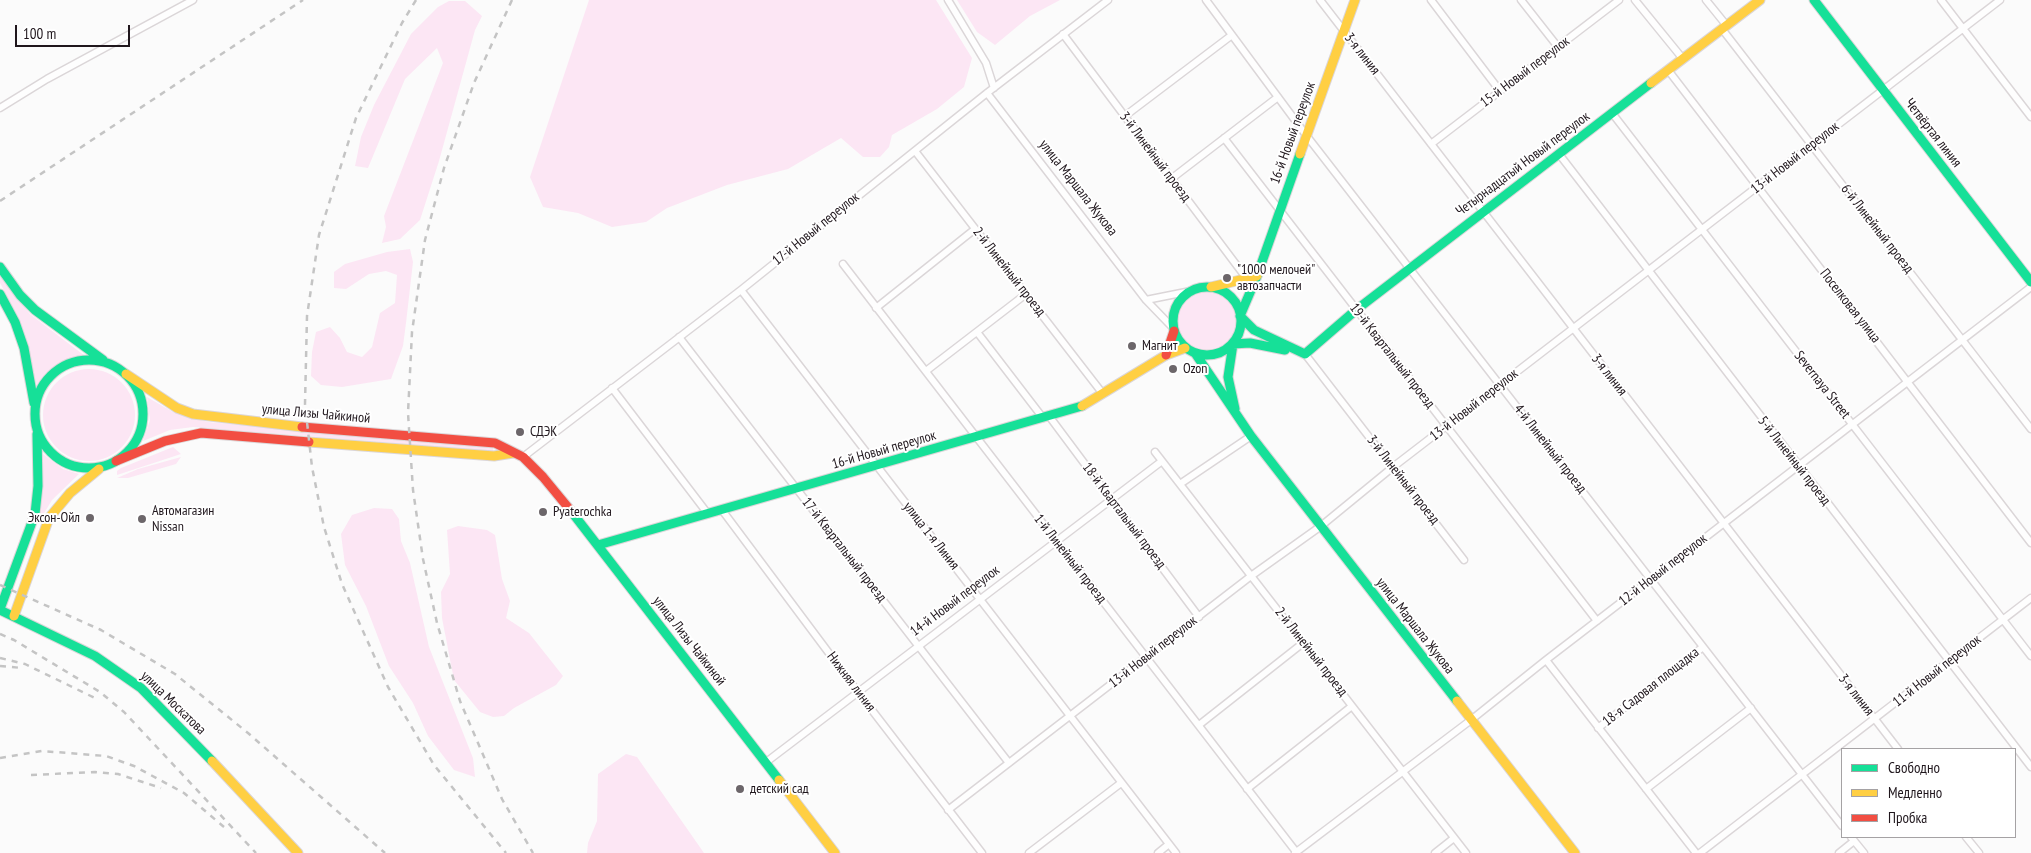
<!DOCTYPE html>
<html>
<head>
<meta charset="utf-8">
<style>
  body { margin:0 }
  #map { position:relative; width:2031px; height:853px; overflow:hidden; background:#fbfbfb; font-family:"PT Sans Narrow",sans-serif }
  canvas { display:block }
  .legend { position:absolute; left:1841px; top:748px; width:175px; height:90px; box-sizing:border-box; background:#fff; border:1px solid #a5a2a4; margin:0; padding:6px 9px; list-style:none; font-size:15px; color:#1f161c }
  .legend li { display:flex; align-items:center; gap:10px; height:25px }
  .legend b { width:25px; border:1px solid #a5a2a4 }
  .scale { position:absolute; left:15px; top:25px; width:115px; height:22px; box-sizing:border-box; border:2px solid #1f161c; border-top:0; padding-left:6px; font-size:15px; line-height:18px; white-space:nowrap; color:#1f161c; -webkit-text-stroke:4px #fff; paint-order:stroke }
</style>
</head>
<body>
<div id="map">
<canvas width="2031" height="853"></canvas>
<ul class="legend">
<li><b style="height:6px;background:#16e098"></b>Свободно</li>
<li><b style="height:6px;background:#ffcf43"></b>Медленно</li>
<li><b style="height:6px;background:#f24e42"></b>Пробка</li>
</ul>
<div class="scale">100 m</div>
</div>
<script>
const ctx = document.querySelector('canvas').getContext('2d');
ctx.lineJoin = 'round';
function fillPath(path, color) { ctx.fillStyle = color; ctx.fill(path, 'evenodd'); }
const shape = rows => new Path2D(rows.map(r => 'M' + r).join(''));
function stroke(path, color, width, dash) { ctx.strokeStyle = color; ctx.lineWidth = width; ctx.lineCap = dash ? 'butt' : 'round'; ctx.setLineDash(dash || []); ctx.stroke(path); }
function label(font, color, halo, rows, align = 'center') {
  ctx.font = font + ' "PT Sans Narrow",sans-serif'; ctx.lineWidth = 4; ctx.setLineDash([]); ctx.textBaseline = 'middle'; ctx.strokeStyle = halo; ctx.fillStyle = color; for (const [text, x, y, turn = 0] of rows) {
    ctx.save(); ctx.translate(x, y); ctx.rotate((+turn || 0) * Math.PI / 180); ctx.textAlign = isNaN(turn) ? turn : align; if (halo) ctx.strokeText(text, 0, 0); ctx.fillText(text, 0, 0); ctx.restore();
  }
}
fillPath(shape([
  [589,0,936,0,972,58,964,87,937,109,892,135,889,147,880,157,863,157,841,138,788,169,727,185,667,208,646,222,612,227,578,213,543,207,530,177],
  [957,0,1060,0,1030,16,995,45,977,32],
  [449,1,465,1,482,16,475,30,439,161,420,220,400,239,382,243,386,227,384,216,443,63,437,48,405,79,368,168,355,166,361,137,374,105,411,34,438,7],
  [410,249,413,262,406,323,403,346,391,379,342,387,321,385,311,376,312,352,316,332,330,327,340,338,347,352,362,357,372,347,380,313,395,303,397,275,386,271,369,274,346,289,334,288,334,272,345,264,387,252],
  [0,274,30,314,85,356,57,365,37,387,20,320,0,283],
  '1178 321a29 29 0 1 1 58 0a29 29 0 1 1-58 0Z',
  '43 415a46 46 0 1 1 92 0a46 46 0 1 1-92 0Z',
  [147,397,173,412,208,422,493,447,493,451,193,427,170,430,143,441,150,420],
  [173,447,181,454,117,475,117,471,121,468],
  [43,454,63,469,79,474,52,500,43,515,40,514],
  [181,457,176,464,128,478,117,478,138,469],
  [374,508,392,509,399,519,401,541,410,563,429,647,473,758,475,777,454,770,428,736,413,703,389,666,366,606,345,565,341,534,352,515],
  [458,526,487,530,495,535,502,579,510,601,506,618,529,633,563,676,556,685,514,708,504,716,493,717,480,712,454,680,442,618,441,592,450,574,447,530],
  [626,754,637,757,704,853,587,853,588,843,597,821,598,774]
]), '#fce6f4');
const street = shape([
  [948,0,986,63,994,88],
  [1206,0,1306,135,1842,826],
  [1320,0,1898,749],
  [1431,0,1500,91],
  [1521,0,1558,47],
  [1635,0,1683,59],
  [1706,0,1727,26],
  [1941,0,2031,117],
  [1722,29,2031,429],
  [1063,34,1244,275,1241,280],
  [1668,70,2031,543],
  [987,93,1146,300,1173,328],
  [0,108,47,79,193,0],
  [1612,113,2031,656],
  [1125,116,1232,35],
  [1224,138,1597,621],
  [1431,144,1619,0],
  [915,151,1103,394],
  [1559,154,2031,767],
  [1171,179,1278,97],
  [843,264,1297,853],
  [741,290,1176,853],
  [1146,300,1191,291],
  [876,308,975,229],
  [977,332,1043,418],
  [679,337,1009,763],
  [1305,354,1464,560],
  [926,371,1026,294],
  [612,388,708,514],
  [1049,416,1199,617],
  [1155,452,1466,853],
  [523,457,741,290,987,93,1108,0],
  [1180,484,1251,436],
  [722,510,858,692,982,853],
  [1546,660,1696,853],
  [1199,725,1303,643],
  [1598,728,1703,647],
  [765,763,1162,461],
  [1247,789,1352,706],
  [1646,789,1751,708],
  [948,810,1251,576,1321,526,1393,467,2000,0],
  [1851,837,1864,853],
  [1966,837,1979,853],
  [1029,853,1121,783],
  [1158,853,1169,844],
  [1295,853,1471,720,1546,660,2031,287],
  [1435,853,1454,838],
  [1700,853,2031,598],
  [1839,853,1854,841]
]);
const fast = shape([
  [1814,0,2031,282],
  [1300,154,1257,276,1240,316,1254,330,1305,354],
  [0,267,20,295,35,310,103,360],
  '1173 321a34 34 0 1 1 68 0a34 34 0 1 1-68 0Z',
  [0,294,15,322,24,348,34,403],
  [1195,353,1251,436,1457,701],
  [1305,354,1356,310,1651,83],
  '35 414a54 54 0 1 1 108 0a54 54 0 1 1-108 0Z',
  [1235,409,1228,377,1233,344,1250,343,1285,350],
  [571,511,779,780],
  [598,545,1082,406],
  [0,609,35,514,38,486,37,434],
  [0,610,95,656,141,688,212,761]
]);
const slow = shape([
  [1651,83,1760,0],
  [1300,154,1355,0],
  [1211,287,1257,276],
  [126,374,177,408,193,414,302,427],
  [1082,406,1166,355,1185,348],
  [309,442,494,456,513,453],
  [14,616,49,518,70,493,99,469],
  [1457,701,1575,853],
  [212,761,298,853],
  [779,780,835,853]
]);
const jam = shape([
  [1166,355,1174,331],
  [302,427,495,443,523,457,543,477,571,511],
  [116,461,165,441,201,433,309,442]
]);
stroke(street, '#dbd6d8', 9);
stroke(fast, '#dbd6d8', 11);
stroke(slow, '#dbd6d8', 11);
stroke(jam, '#dbd6d8', 11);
stroke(street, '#fefefe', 6);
stroke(fast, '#16e098', 9);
stroke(slow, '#ffcf43', 9);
stroke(jam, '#f24e42', 9);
stroke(shape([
  [416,0,402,23,356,118,319,235,307,316,305,404,312,467,324,527,342,584,388,687,434,765,506,853],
  [512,0,474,83,444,168,425,240,412,332,408,413,413,490,423,559,437,623,460,701,502,799,533,853],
  [0,201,303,0],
  [0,585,101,630,175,674,248,733,385,853],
  [0,634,14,640,100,692,124,712,256,853],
  [0,658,25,664,99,700],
  [0,666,22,668],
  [0,758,42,751,106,756,134,766,184,793,224,827],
  [31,775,95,772,118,774,161,788]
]), '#c4c4c4', 2.5, [6, 6]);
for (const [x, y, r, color] of [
  [1227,278,5,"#6c666a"],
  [1132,346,5,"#6c666a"],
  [1173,369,5,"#6c666a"],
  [520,432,5,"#6c666a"],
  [543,512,5,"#6c666a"],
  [90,518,5,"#6c666a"],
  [142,519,5,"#6c666a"],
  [740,789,5,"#6c666a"]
]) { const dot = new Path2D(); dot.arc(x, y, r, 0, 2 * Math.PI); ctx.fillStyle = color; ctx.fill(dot); stroke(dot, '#fff', 2); }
label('14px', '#1f161c', '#fff', [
  ["3-я линия",1362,54,52],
  ["15-й Новый переулок",1525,72,-37],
  ["16-й Новый переулок",1293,133,-70],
  ["Четвёртая линия",1933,133,52],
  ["3-й Линейный проезд",1155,157,53],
  ["13-й Новый переулок",1795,158,-38],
  ["Четырнадцатый Новый переулок",1523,164,-37],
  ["улица Маршала Жукова",1078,188,52],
  ["17-й Новый переулок",816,229,-39],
  ["6-й Линейный проезд",1877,229,52],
  ["2-й Линейный проезд",1009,272,52],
  ["Поселковая улица",1850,306,52],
  ["19-й Квартальный проезд",1392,356,52],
  ["3-я линия",1609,375,52],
  ["Severnaya Street",1822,385,52],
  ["13-й Новый переулок",1474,405,-38],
  ["улица Лизы Чайкиной",316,414,5],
  ["4-й Линейный проезд",1550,449,52],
  ["16-й Новый переулок",884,450,-16],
  ["5-й Линейный проезд",1794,461,52],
  ["3-й Линейный проезд",1403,480,52],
  ["18-й Квартальный проезд",1124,516,53],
  ["улица 1-я Линия",931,536,52],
  ["17-й Квартальный проезд",844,550,52],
  ["1-й Линейный проезд",1070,559,52],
  ["12-й Новый переулок",1663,570,-38],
  ["14-й Новый переулок",955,601,-37],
  ["улица Маршала Жукова",1415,626,52],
  ["улица Лизы Чайкиной",689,641,52],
  ["13-й Новый переулок",1153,652,-38],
  ["2-й Линейный проезд",1311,652,52],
  ["11-й Новый переулок",1937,671,-38],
  ["Нижняя линия",851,682,53],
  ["18-я Садовая площадка",1651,687,-38],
  ["3-я линия",1856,695,52],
  ["улица Москатова",173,703,44]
]);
label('14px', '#1f161c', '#fff', [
  ["\"1000 мелочей\"",1237,270],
  ["автозапчасти",1237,286],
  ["Магнит",1142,346],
  ["Ozon",1183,369],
  ["СДЭК",530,432],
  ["Автомагазин",152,511],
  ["Nissan",152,527],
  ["Pyaterochka",553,512],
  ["Эксон-Ойл",80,518,"right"],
  ["детский сад",750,789]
], 'left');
</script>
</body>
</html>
